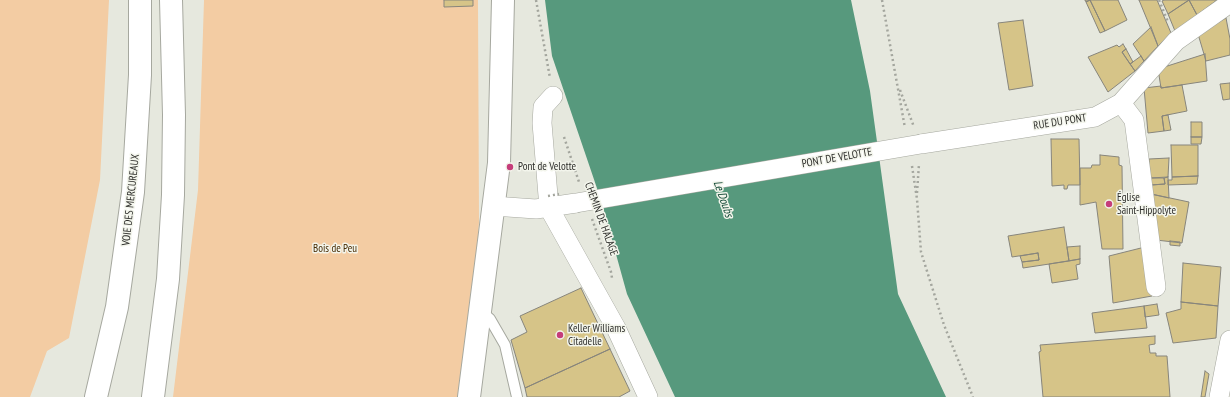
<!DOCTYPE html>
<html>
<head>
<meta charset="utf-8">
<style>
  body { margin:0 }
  canvas { display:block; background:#e6e8de }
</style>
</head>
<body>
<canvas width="1230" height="397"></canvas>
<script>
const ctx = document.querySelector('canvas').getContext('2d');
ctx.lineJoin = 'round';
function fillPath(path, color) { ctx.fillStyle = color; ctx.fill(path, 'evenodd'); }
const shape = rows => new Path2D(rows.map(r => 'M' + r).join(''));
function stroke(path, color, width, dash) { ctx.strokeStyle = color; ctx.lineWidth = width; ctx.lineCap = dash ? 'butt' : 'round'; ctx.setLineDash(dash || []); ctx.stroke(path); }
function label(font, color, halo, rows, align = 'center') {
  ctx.font = font + ' "PT Sans Narrow",sans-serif'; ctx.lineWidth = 3; ctx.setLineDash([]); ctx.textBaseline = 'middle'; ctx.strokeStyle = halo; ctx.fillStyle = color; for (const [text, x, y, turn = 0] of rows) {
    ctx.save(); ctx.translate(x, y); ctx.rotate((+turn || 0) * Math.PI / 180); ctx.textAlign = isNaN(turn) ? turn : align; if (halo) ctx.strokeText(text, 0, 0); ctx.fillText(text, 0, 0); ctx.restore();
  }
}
fillPath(shape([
  [0,0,109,0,100,180,69,338,47,351,30,397,0,397],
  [204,0,478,0,479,222,468,397,173,397,198,190]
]), '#f3cca3');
fillPath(shape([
  [545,0,851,0,870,91,898,294,946,397,675,397,627,294,601,200,552,56]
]), '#57997d');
const building = shape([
  [444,0,473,0,473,6,444,7,444,0],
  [1085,0,1118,0,1127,20,1105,31,1090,0,1086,2,1085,0],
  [1090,0,1105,31,1100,33,1086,2,1090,0],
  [1139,0,1157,0,1171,33,1158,46,1139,0],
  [1164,0,1217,0,1197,15,1189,0,1168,14,1162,1,1164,0],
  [1189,0,1197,15,1175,31,1168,14,1189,0],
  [1226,18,1230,39,1230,55,1206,61,1198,34,1226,18],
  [1023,20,1033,86,1009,90,998,23,1023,20],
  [1151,27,1158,46,1144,61,1133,44,1151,27],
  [1123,44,1126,49,1122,52,1135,71,1108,92,1088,57,1117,45,1119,47,1123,44],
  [1126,49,1133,62,1130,64,1122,52,1126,49],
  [1205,54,1207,81,1161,88,1158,69,1205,54],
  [1141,56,1144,61,1135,71,1130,64,1141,56],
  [1230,83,1230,99,1223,100,1220,84,1230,83],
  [1182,85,1187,111,1162,116,1164,131,1148,133,1144,88,1161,86,1161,88,1182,85],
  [1168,115,1171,130,1164,131,1162,116,1168,115],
  [1191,122,1202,122,1202,137,1191,137,1191,122],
  [1191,137,1202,137,1201,144,1191,144,1191,137],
  [1051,139,1079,139,1080,185,1068,185,1067,189,1064,189,1064,185,1052,186,1051,139],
  [1171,145,1198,145,1198,176,1172,177,1171,145],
  [1100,155,1119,157,1119,165,1122,166,1123,249,1102,249,1096,202,1080,205,1080,168,1091,168,1092,165,1100,165,1100,155],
  [1169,158,1168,177,1150,178,1149,159,1169,158],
  [1198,176,1197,184,1168,185,1168,180,1172,180,1172,177,1198,176],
  [1168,177,1169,198,1151,194,1151,185,1165,184,1164,178,1168,177],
  [1150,178,1164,178,1165,184,1151,185,1150,178],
  [1151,194,1189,202,1182,243,1156,240,1151,194],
  [1064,227,1069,261,1023,268,1022,262,1039,260,1038,253,1012,257,1008,236,1064,227],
  [1170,241,1180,242,1180,246,1170,245,1170,241],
  [1080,246,1080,259,1069,261,1067,247,1080,246],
  [1145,247,1152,296,1113,303,1109,256,1145,247],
  [1038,253,1039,260,1022,262,1020,256,1038,253],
  [1080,259,1080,264,1076,265,1078,279,1052,283,1049,264,1080,259],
  [1183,263,1221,267,1218,306,1181,302,1183,263],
  [581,288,610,349,525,388,511,340,527,332,520,316,581,288],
  [1181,302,1218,306,1216,338,1173,343,1166,313,1181,309,1181,302],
  [1157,304,1159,315,1145,317,1144,306,1157,304],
  [1144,306,1147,328,1095,333,1092,313,1144,306],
  [1155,336,1155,344,1149,345,1150,353,1156,353,1156,356,1167,356,1170,397,1043,397,1039,352,1041,351,1040,345,1155,336],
  [610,349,630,391,619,397,527,397,525,388,610,349],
  [1205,371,1209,374,1205,397,1201,397,1205,371]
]);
fillPath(building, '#d6c488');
stroke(building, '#87857c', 1);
const lane = shape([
  [480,310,490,319,505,345,517,397]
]);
const street = shape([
  [553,96,543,107,542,123,549,208,616,328,648,397],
  [1121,103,1134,120,1156,287],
  [921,144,1095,117,1121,103,1176,41,1230,3],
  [493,206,536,209,576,203],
  [1219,397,1230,340]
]);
const secondary = shape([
  [469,397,499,163,503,0]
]);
const highway = shape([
  [96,397,117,307,133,192,140,75,140,0],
  [153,397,168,279,173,195,174,115,171,0]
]);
stroke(lane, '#a6a89f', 12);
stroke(street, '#a6a89f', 20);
stroke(secondary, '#a6a89f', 24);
stroke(highway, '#a6a89f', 24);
stroke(shape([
  [536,0,550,78],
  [882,0,905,128],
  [1159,0,1168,22],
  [900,90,914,127],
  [564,137,579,182],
  [912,166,917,199,921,252,944,325,973,397],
  [917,193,919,164],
  [592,219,611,272,612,278]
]), '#a4a69e', 2.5, [2, 3]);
stroke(lane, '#fff', 10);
stroke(street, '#fff', 19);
stroke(secondary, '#fff', 22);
stroke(highway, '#fff', 22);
const streetBridge = shape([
  [576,203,921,144]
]);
stroke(streetBridge, '#a6a89f', 20, []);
stroke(shape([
  [548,196,559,194]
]), '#a4a69e', 2.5, [2, 3]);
stroke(streetBridge, '#fff', 19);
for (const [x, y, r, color] of [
  [510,167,4,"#c53d7a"],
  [1109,204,4,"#c53d7a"],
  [560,335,4,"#c53d7a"]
]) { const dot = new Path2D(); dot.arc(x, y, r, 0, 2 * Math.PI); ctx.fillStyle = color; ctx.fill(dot); stroke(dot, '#f3f5ec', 1.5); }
label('11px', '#2d2d2a', '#f3f5ec', [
  ["RUE DU PONT",1060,122,-9],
  ["PONT DE VELOTTE",837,158,-10],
  ["VOIE DES MERCUREAUX",131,200,-84],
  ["CHEMIN DE HALAGE",601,219,70]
]);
label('11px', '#2d2d2a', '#f3f5ec', [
  ["Pont de Velotte",518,167],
  ["Église",1117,198],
  ["Saint-Hippolyte",1117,211],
  ["Keller Williams",568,329],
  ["Citadelle",568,342]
], 'left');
label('11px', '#452901', '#f3f5ec', [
  ["Bois de Peu",335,249]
]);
label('italic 12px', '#104734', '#f3f5ec', [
  ["Le Doubs",723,199,71]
]);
</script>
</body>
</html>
